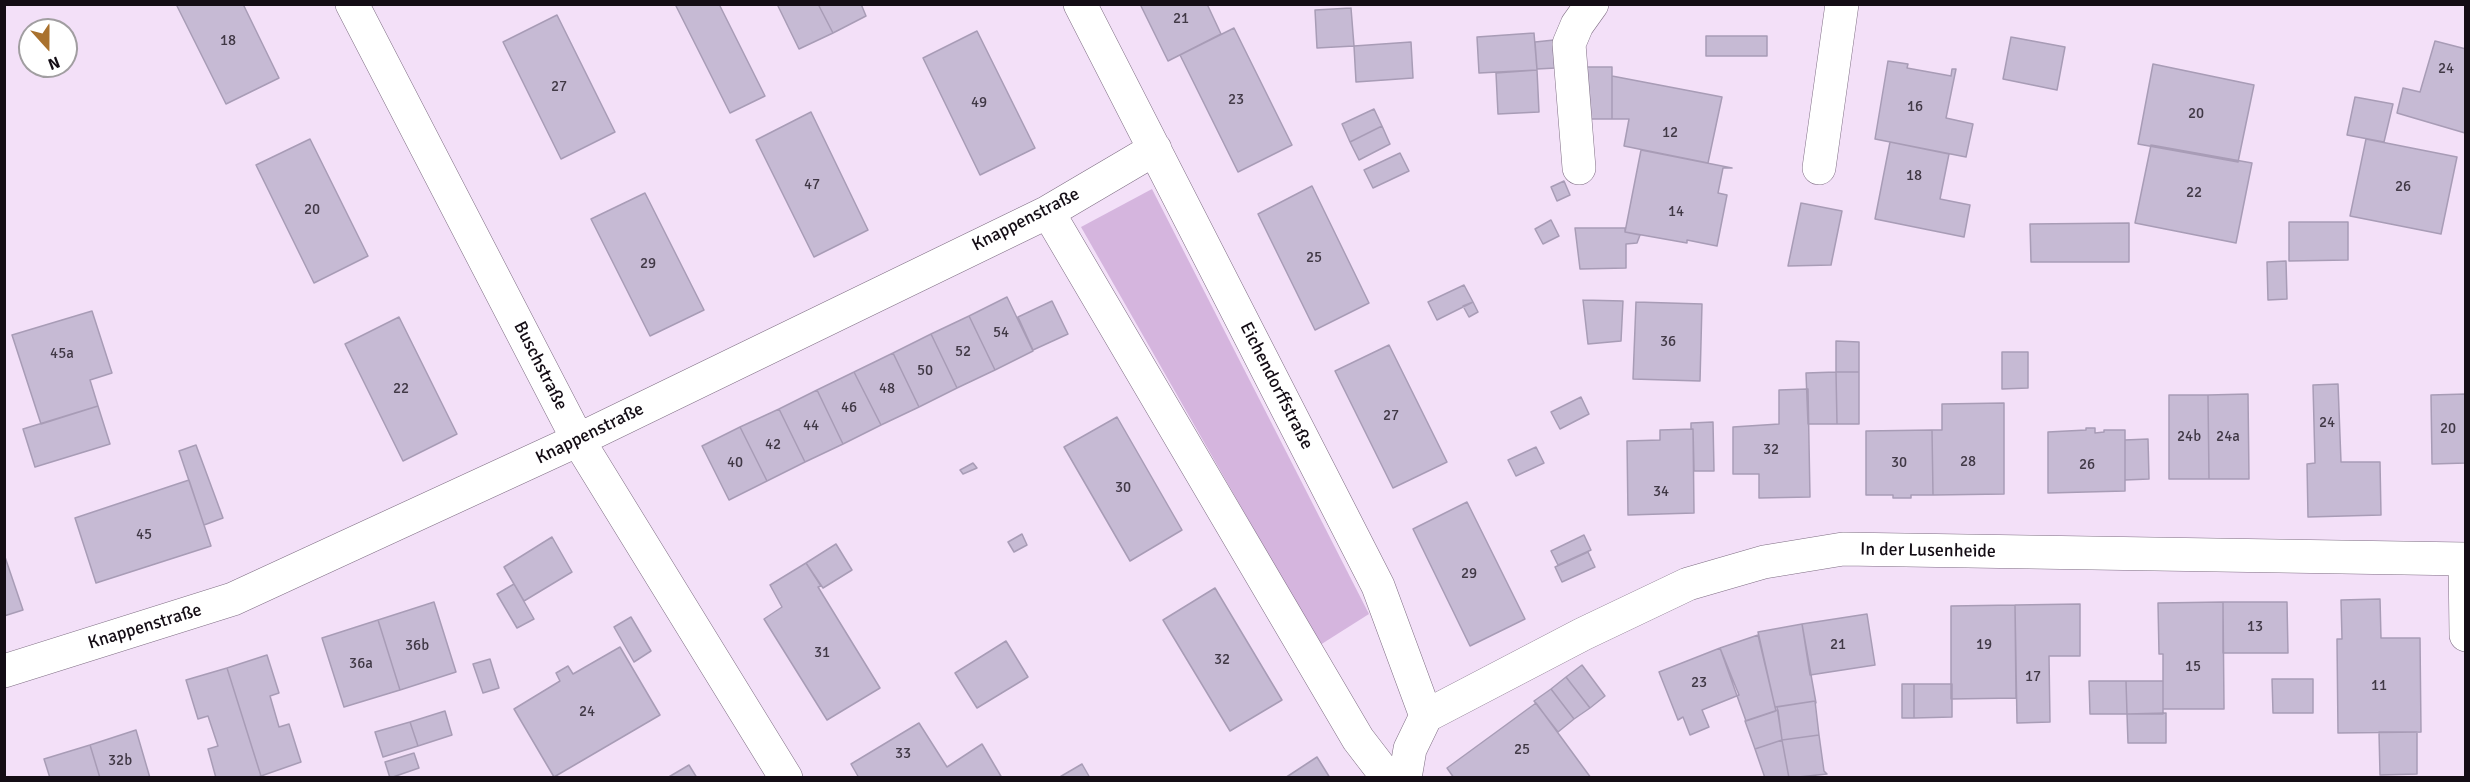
<!DOCTYPE html>
<html>
<head>
<meta charset="utf-8">
<style>
  body { margin:0 }
  #map { position:relative; width:2470px; height:782px; overflow:hidden; background:#f3e0f8; font-family:Signika,sans-serif }
  canvas { display:block }
  .frame { position:absolute; inset:0; border:6px solid #140d15; pointer-events:none }
  .north { position:absolute; left:18px; top:18px; width:60px; height:60px; box-sizing:border-box; background:#fff; border:2px solid #a19ea1; border-radius:50%; rotate:159deg; font-size:16px; font-weight:700; line-height:24px; text-align:center; color:#140d15 }
  .north::after { content:''; display:block; margin:auto; width:21px; height:27px; background:#a9712e; clip-path:polygon(50% 0,100% 100%,50% 72%,0 100%) }
</style>
</head>
<body>
<div id="map">
<canvas width="2470" height="782"></canvas>
<div class="frame"></div>
<div class="north">N</div>
</div>
<script>
const ctx = document.querySelector('canvas').getContext('2d');
ctx.lineJoin = 'round';
function fillPath(path, color) { ctx.fillStyle = color; ctx.fill(path, 'evenodd'); }
const shape = rows => new Path2D(rows.map(r => 'M' + r).join(''));
function stroke(path, color, width, dash) { ctx.strokeStyle = color; ctx.lineWidth = width; ctx.lineCap = dash ? 'butt' : 'round'; ctx.setLineDash(dash || []); ctx.stroke(path); }
function label(font, color, halo, rows, align = 'center') {
  ctx.font = font + ' Signika,sans-serif'; ctx.lineWidth = 6; ctx.setLineDash([]); ctx.textBaseline = 'middle'; ctx.strokeStyle = halo; ctx.fillStyle = color; for (const [text, x, y, turn = 0] of rows) {
    ctx.save(); ctx.translate(x, y); ctx.rotate((+turn || 0) * Math.PI / 180); ctx.textAlign = isNaN(turn) ? turn : align; if (halo) ctx.strokeText(text, 0, 0); ctx.fillText(text, 0, 0); ctx.restore();
  }
}
fillPath(shape([
  [1152,189,1369,614,1320,645,1081,227]
]), '#d5b5de');
const building = shape([
  [176,4,243,4,279,78,226,104,176,4],
  [675,4,719,4,765,96,730,113,675,4],
  [777,4,818,4,833,33,799,49,777,4],
  [818,4,861,4,866,16,833,33,818,4],
  [1140,4,1207,4,1221,34,1168,61,1140,4],
  [1351,8,1354,46,1317,48,1315,10,1351,8],
  [557,15,615,132,561,159,503,42,557,15],
  [1234,28,1292,145,1238,172,1180,55,1234,28],
  [977,31,1035,148,980,175,923,58,977,31],
  [1534,33,1537,70,1479,73,1477,37,1534,33],
  [1706,36,1767,36,1767,56,1706,56,1706,36],
  [2011,37,2065,47,2057,90,2003,79,2011,37],
  [1554,40,1556,68,1537,69,1535,42,1554,40],
  [2435,41,2466,49,2465,133,2397,113,2403,88,2420,92,2435,41],
  [1411,42,1413,78,1356,82,1354,46,1411,42],
  [1888,61,1908,64,1907,68,1951,76,1952,69,1956,69,1946,118,1973,124,1966,157,1875,139,1888,61],
  [2153,64,2254,85,2238,162,2138,144,2153,64],
  [1585,67,1612,67,1612,119,1585,119,1585,67],
  [1537,70,1539,112,1498,114,1496,73,1537,70],
  [1612,76,1722,97,1708,163,1624,146,1629,119,1612,119,1612,76],
  [2355,97,2393,104,2384,142,2347,135,2355,97],
  [1374,109,1382,126,1350,142,1342,124,1374,109],
  [811,112,868,230,814,257,756,140,811,112],
  [1382,126,1390,144,1359,160,1350,142,1382,126],
  [310,139,368,256,314,283,256,165,310,139],
  [2366,139,2457,157,2441,234,2350,216,2366,139],
  [1890,142,1949,154,1940,199,1970,205,1964,237,1875,219,1890,142],
  [2151,145,2252,163,2236,243,2135,223,2151,145],
  [1641,150,1732,168,1723,168,1718,193,1727,195,1717,246,1687,240,1687,243,1625,232,1641,150],
  [1400,153,1409,171,1373,188,1364,170,1400,153],
  [1564,181,1570,195,1557,201,1551,187,1564,181],
  [1312,186,1369,303,1315,330,1258,214,1312,186],
  [645,193,704,310,650,336,591,219,645,193],
  [1801,203,1842,211,1831,265,1788,266,1801,203],
  [1551,220,1559,236,1543,244,1535,229,1551,220],
  [2289,222,2348,222,2348,260,2289,261,2289,222],
  [2129,223,2129,262,2031,262,2030,224,2129,223],
  [1575,228,1625,228,1625,232,1640,235,1637,243,1626,244,1626,268,1580,269,1575,228],
  [2286,261,2287,299,2268,300,2267,262,2286,261],
  [1464,285,1473,302,1437,320,1428,302,1464,285],
  [1007,297,1033,351,995,370,969,316,1007,297],
  [1583,300,1623,301,1621,341,1588,344,1583,300],
  [1052,301,1068,334,1033,350,1018,317,1052,301],
  [1473,302,1478,312,1469,317,1463,306,1473,302],
  [1636,302,1702,304,1700,381,1633,379,1636,302],
  [92,311,112,373,90,380,98,406,41,424,12,335,92,311],
  [969,316,995,370,957,388,931,334,969,316],
  [399,317,457,434,403,461,345,344,399,317],
  [931,334,957,388,919,407,893,353,931,334],
  [1836,341,1859,342,1859,372,1836,372,1836,341],
  [1389,345,1447,462,1393,488,1335,371,1389,345],
  [2002,352,2028,352,2028,388,2002,389,2002,352],
  [893,353,919,407,881,425,854,372,893,353],
  [854,372,881,425,843,444,817,390,854,372],
  [1836,372,1859,372,1859,424,1837,424,1836,372],
  [1836,372,1837,424,1808,424,1806,373,1836,372],
  [2338,384,2341,462,2380,462,2381,515,2308,517,2307,464,2315,463,2313,385,2338,384],
  [1808,389,1810,497,1759,498,1759,474,1733,474,1733,427,1779,424,1779,390,1808,389],
  [817,390,843,444,805,462,779,409,817,390],
  [2248,394,2249,479,2209,479,2208,395,2248,394],
  [2466,394,2466,463,2432,464,2431,395,2466,394],
  [2169,395,2208,395,2209,479,2169,479,2169,395],
  [1581,397,1589,414,1560,429,1551,412,1581,397],
  [2004,403,2004,494,1933,495,1932,430,1942,430,1942,404,2004,403],
  [98,406,110,444,35,467,23,429,98,406],
  [779,409,805,462,767,481,740,427,779,409],
  [1117,417,1182,530,1130,561,1064,447,1117,417],
  [1713,422,1714,471,1694,471,1693,429,1691,429,1691,423,1713,422],
  [740,427,767,481,729,500,702,446,740,427],
  [2086,428,2095,428,2095,433,2104,432,2104,430,2125,430,2125,491,2048,493,2048,432,2086,430,2086,428],
  [1693,429,1694,513,1628,515,1627,441,1660,440,1660,430,1693,429],
  [1932,430,1933,495,1911,495,1911,498,1893,498,1893,495,1866,495,1866,431,1932,430],
  [2148,439,2149,479,2125,480,2125,440,2148,439],
  [196,445,223,518,204,525,179,451,196,445],
  [1536,447,1544,463,1516,476,1508,460,1536,447],
  [973,463,977,468,963,474,960,470,973,463],
  [189,480,211,546,96,583,75,518,189,480],
  [1467,502,1525,619,1470,646,1413,529,1467,502],
  [1022,534,1027,545,1014,552,1008,542,1022,534],
  [1584,535,1591,550,1558,565,1551,551,1584,535],
  [552,537,572,572,524,601,504,567,552,537],
  [836,544,852,570,823,588,806,563,836,544],
  [1588,552,1595,567,1562,582,1555,567,1588,552],
  [4,554,23,610,4,616,4,554],
  [806,563,821,586,818,587,880,688,827,720,764,619,782,607,770,585,806,563],
  [514,584,534,619,517,628,497,594,514,584],
  [1215,588,1282,700,1230,731,1163,620,1215,588],
  [2380,599,2381,638,2420,638,2421,732,2338,733,2337,639,2342,639,2341,600,2380,599],
  [434,602,456,672,400,690,378,620,434,602],
  [2223,602,2287,602,2288,653,2223,653,2223,602],
  [2223,602,2224,709,2163,709,2163,654,2159,654,2158,603,2223,602],
  [2080,604,2080,656,2049,656,2050,722,2017,723,2015,605,2080,604],
  [2015,605,2016,698,1951,699,1951,606,2015,605],
  [1867,614,1875,665,1810,675,1802,624,1867,614],
  [631,617,651,651,634,662,614,627,631,617],
  [378,620,400,690,344,707,322,638,378,620],
  [1802,624,1816,703,1815,701,1775,707,1758,632,1802,624],
  [1758,635,1776,711,1746,721,1720,648,1758,635],
  [1006,641,1028,677,977,708,955,673,1006,641],
  [620,647,660,715,554,777,514,709,560,681,556,673,568,666,573,674,620,647],
  [1720,648,1739,695,1702,710,1709,727,1690,735,1683,717,1678,720,1659,672,1720,648],
  [267,655,279,693,270,696,279,727,289,724,301,762,261,776,227,668,267,655],
  [490,659,499,688,483,693,473,664,490,659],
  [1582,665,1605,696,1590,708,1566,677,1582,665],
  [227,668,261,776,255,778,216,778,208,749,218,746,208,716,198,719,186,680,227,668],
  [1566,677,1590,708,1574,719,1551,689,1566,677],
  [2272,679,2313,679,2313,713,2273,713,2272,679],
  [2089,681,2126,681,2127,714,2090,714,2089,681],
  [2126,681,2163,681,2163,714,2127,714,2126,681],
  [1902,684,1914,684,1914,718,1902,718,1902,684],
  [1914,684,1952,684,1952,717,1914,718,1914,684],
  [1551,689,1574,719,1558,732,1534,701,1551,689],
  [1815,701,1819,735,1782,740,1777,707,1815,701],
  [1536,703,1591,778,1454,778,1447,768,1536,703],
  [1778,710,1782,740,1755,749,1745,721,1778,710],
  [445,711,452,735,418,746,410,722,445,711],
  [2166,713,2166,743,2128,743,2127,714,2166,713],
  [410,722,418,746,383,757,375,732,410,722],
  [919,723,947,767,982,744,1002,778,859,778,851,764,919,723],
  [136,730,150,778,100,778,90,745,136,730],
  [2379,732,2417,732,2417,774,2380,775,2379,732],
  [1819,735,1824,771,1827,774,1789,778,1782,740,1819,735],
  [1782,740,1789,778,1765,778,1755,749,1782,740],
  [90,745,100,778,50,778,44,759,90,745],
  [414,753,419,768,390,778,385,762,414,753],
  [1317,757,1330,778,1285,778,1317,757],
  [1082,764,1090,778,1058,778,1082,764],
  [689,765,697,778,667,778,689,765]
]);
fillPath(building, '#c6bad4');
stroke(building, '#a89cb6', 1.5);
const minor = shape([
  [352,4,578,440,786,778],
  [1080,4,1378,586,1426,716,1410,749,1405,778],
  [1579,168,1569,44,1577,25,1592,4],
  [1819,168,1842,4],
  [1048,212,1358,739,1388,778],
  [2465,559,2466,635],
  [4,671,233,599,578,440,1048,212,1155,149],
  [1426,716,1583,634,1688,584,1764,562,1843,549,2466,559]
]);
stroke(minor, '#7e6d83', 34);
stroke(minor, '#fff', 33);
label('15px', '#403845', null, [
  ["21",1181,19],
  ["18",228,41],
  ["24",2446,69],
  ["27",559,87],
  ["23",1236,100],
  ["49",979,103],
  ["16",1915,107],
  ["20",2196,114],
  ["12",1670,133],
  ["18",1914,176],
  ["47",812,185],
  ["26",2403,187],
  ["22",2194,193],
  ["20",312,210],
  ["14",1676,212],
  ["25",1314,258],
  ["29",648,264],
  ["54",1001,333],
  ["36",1668,342],
  ["52",963,352],
  ["45a",62,354],
  ["50",925,371],
  ["22",401,389],
  ["48",887,389],
  ["46",849,408],
  ["27",1391,416],
  ["24",2327,423],
  ["44",811,426],
  ["20",2448,429],
  ["24b",2189,437],
  ["24a",2228,437],
  ["42",773,445],
  ["32",1771,450],
  ["28",1968,462],
  ["40",735,463],
  ["30",1899,463],
  ["26",2087,465],
  ["30",1123,488],
  ["34",1661,492],
  ["45",144,535],
  ["29",1469,574],
  ["13",2255,627],
  ["21",1838,645],
  ["19",1984,645],
  ["36b",417,646],
  ["31",822,653],
  ["32",1222,660],
  ["36a",361,664],
  ["15",2193,667],
  ["17",2033,677],
  ["23",1699,683],
  ["11",2379,686],
  ["24",587,712],
  ["25",1522,750],
  ["33",903,754],
  ["32b",120,761]
]);
label('18px', '#140d15', '#fff', [
  ["Knappenstraße",1026,220,-27],
  ["Buschstraße",540,366,63],
  ["Eichendorffstraße",1276,386,63],
  ["Knappenstraße",590,434,-26],
  ["In der Lusenheide",1928,551,1],
  ["Knappenstraße",145,627,-17]
]);
</script>
</body>
</html>
